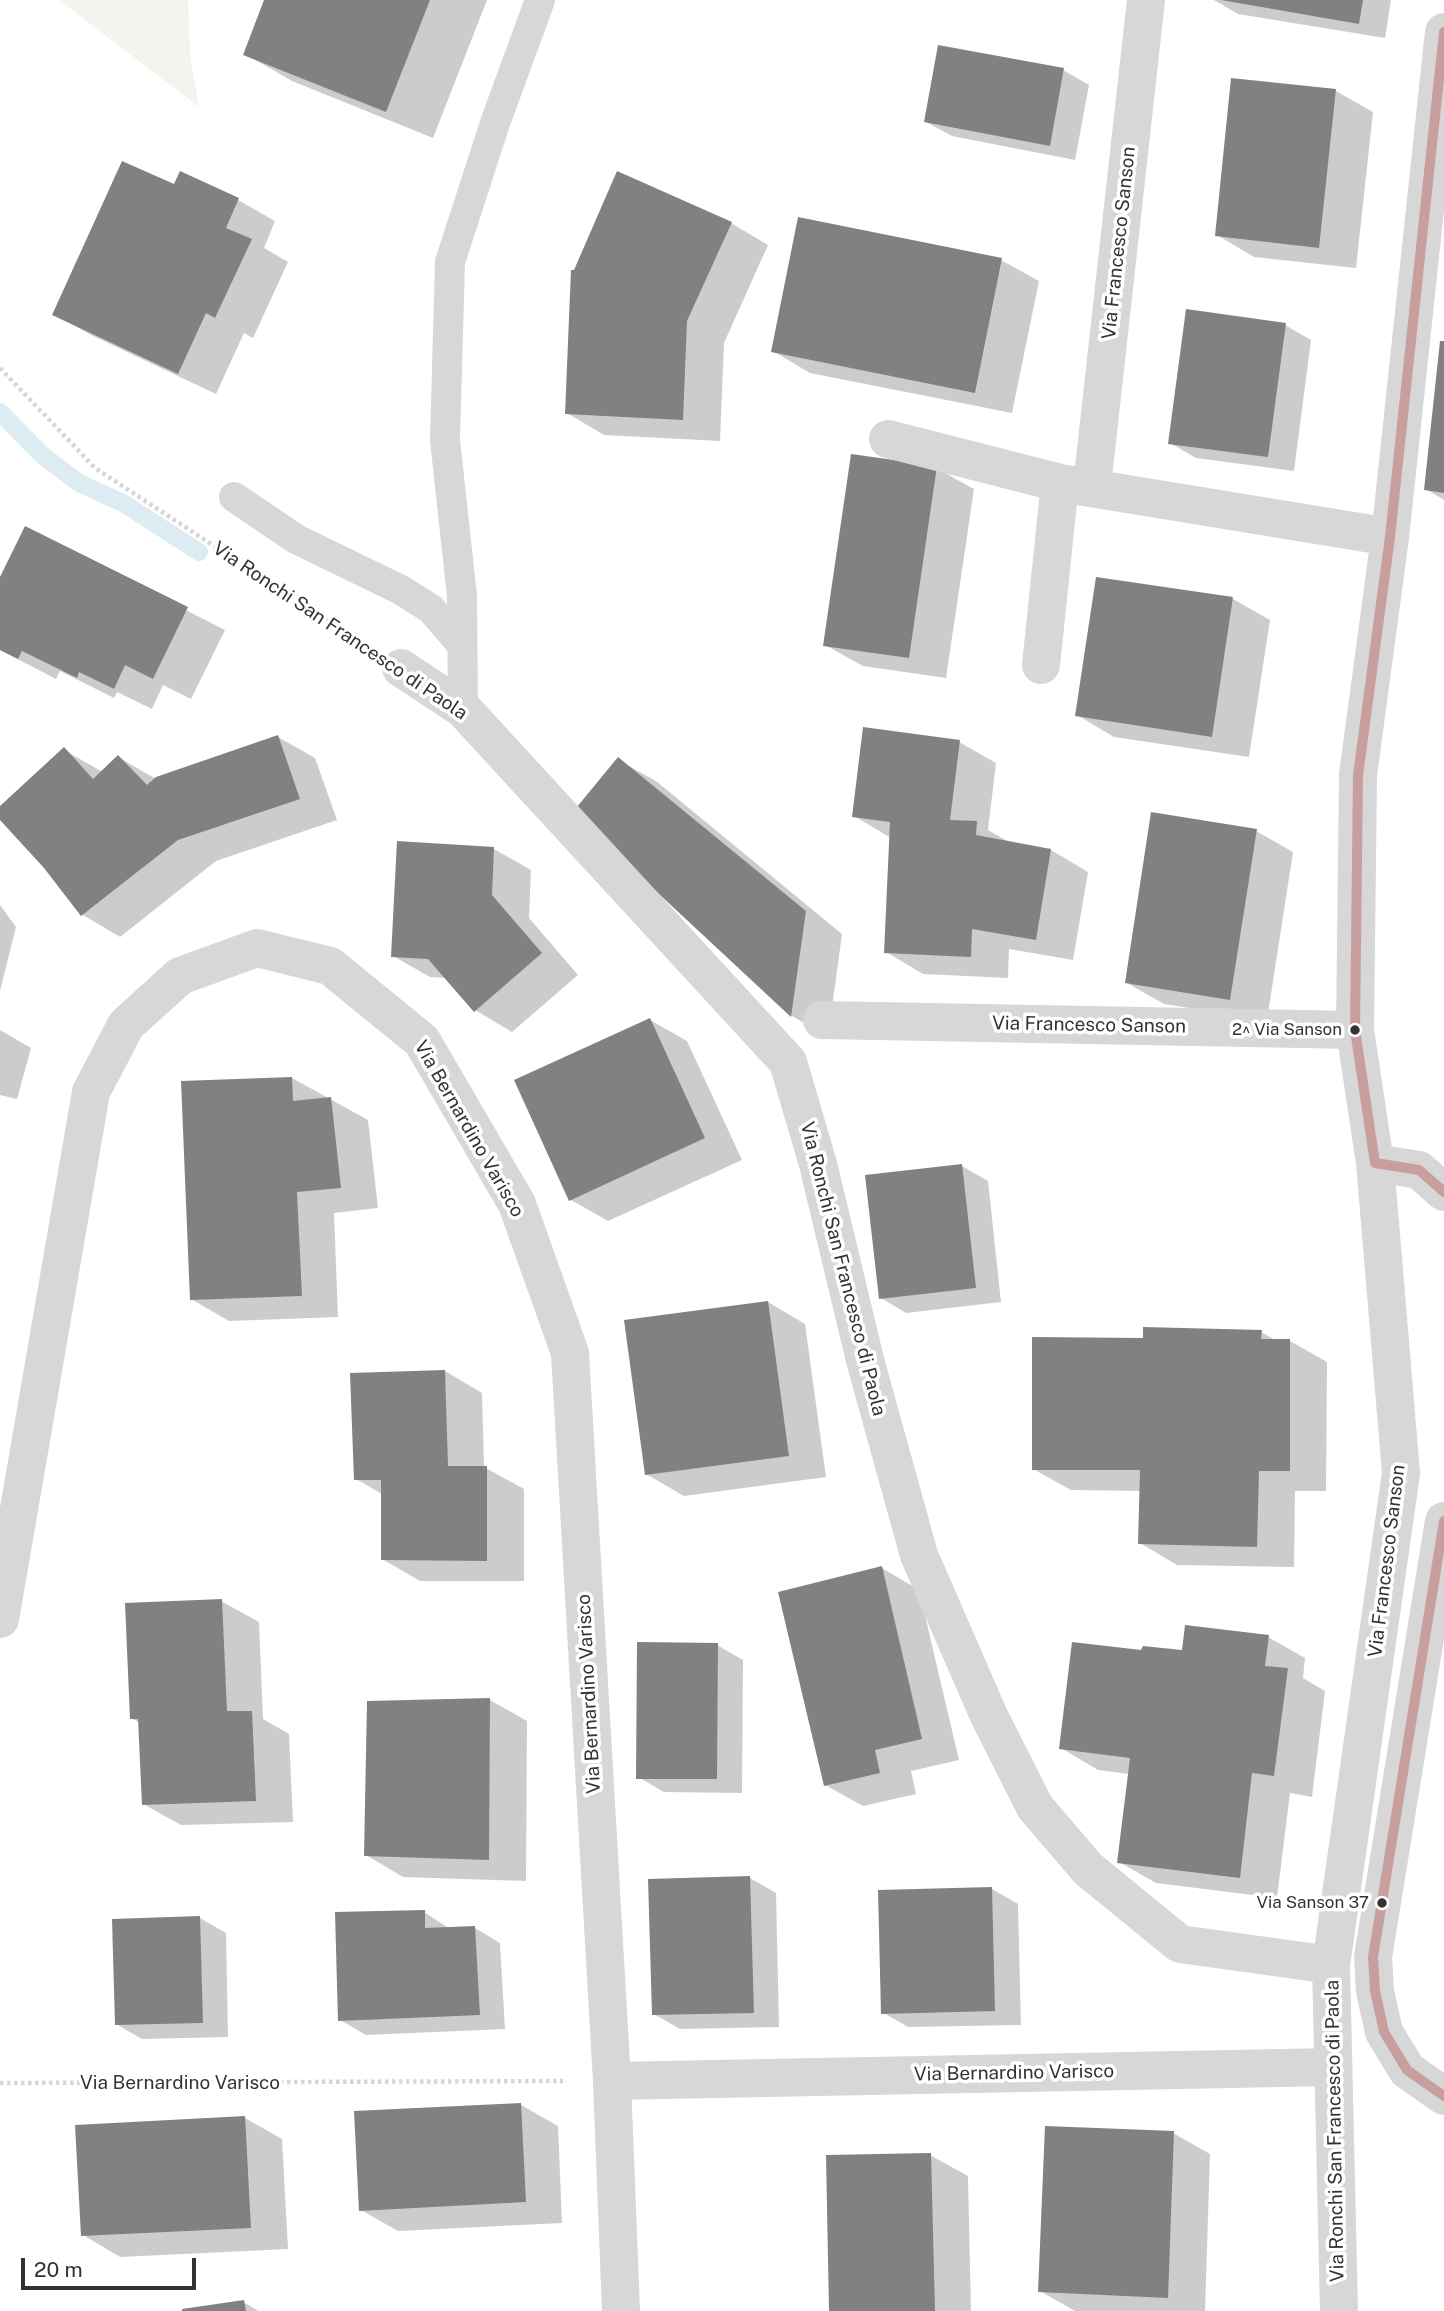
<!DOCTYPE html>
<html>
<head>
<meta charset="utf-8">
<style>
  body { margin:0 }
  #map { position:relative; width:1444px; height:2311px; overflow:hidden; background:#fff; font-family:"Public Sans",sans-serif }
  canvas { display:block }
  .scale { position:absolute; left:21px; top:2258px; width:175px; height:32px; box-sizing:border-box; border:4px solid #333; border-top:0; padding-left:9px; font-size:21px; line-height:24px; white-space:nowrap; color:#333; -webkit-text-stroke:5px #fff; paint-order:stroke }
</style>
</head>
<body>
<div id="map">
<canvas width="1444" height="2311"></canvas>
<div class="scale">20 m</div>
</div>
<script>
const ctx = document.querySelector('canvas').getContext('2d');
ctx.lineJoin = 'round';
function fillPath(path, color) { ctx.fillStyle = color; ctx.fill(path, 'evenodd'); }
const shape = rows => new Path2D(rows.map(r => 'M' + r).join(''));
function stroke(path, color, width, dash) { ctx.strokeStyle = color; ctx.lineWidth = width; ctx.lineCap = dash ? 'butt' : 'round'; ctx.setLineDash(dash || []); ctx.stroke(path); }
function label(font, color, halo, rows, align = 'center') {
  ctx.font = font + ' "Public Sans",sans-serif'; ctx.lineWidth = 7; ctx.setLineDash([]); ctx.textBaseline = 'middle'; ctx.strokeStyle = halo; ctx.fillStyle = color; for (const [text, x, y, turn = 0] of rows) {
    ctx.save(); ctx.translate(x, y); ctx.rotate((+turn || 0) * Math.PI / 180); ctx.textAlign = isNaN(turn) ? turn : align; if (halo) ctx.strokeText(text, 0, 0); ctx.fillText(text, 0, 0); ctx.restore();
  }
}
fillPath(shape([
  [59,0,188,0,190,55,199,107]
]), '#f1f5ed');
fillPath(shape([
  [266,0,487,0,433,138,292,81,245,54],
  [1214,0,1391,0,1385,38,1238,14],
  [1063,70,1089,85,1075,160,952,136,926,122],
  [1233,80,1336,91,1373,112,1356,268,1254,257,1217,235],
  [174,186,238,200,275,221,264,248,288,262,253,338,244,333,216,394,91,335,54,314],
  [731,223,768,245,724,343,720,441,604,435,567,413],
  [1001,260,1039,281,1012,413,810,373,773,351],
  [1285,325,1311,340,1294,471,1196,458,1170,443],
  [1444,343,1444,500,1426,489],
  [936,468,974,489,946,678,863,666,825,645],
  [26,529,225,630,191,699,163,685,152,709,117,692,114,698,60,671,56,679,0,650,0,581],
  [1233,599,1270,620,1249,757,1114,737,1077,715],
  [278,737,315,758,337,820,216,861,120,937,83,915,45,866,0,817,0,808,64,750,101,771,118,757,156,779],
  [959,742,996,763,988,830,1011,843,1051,850,1088,872,1073,960,1009,949,1008,978,923,974,886,952,891,838,854,816],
  [618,760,656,781,842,934,828,1037,792,1016,575,813],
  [1256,831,1293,852,1267,1020,1164,1004,1127,983],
  [494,849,531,870,529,918,578,975,512,1032,475,1010,447,978,430,977,393,956],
  [0,905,16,927,0,991],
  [650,1020,687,1041,742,1160,608,1221,571,1200],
  [0,1030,31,1048,17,1099,0,1095],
  [292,1078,368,1120,378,1208,334,1213,338,1317,229,1321,191,1299],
  [962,1166,988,1181,1001,1302,906,1313,881,1298],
  [768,1302,805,1324,826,1477,684,1496,646,1474],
  [1261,1332,1277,1341,1290,1341,1327,1362,1326,1491,1295,1491,1294,1567,1177,1565,1140,1543,1141,1491,1071,1490,1033,1469,1145,1339],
  [445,1371,482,1393,484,1467,524,1489,524,1581,420,1581,382,1559,382,1494,356,1479],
  [882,1568,919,1590,959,1760,911,1771,916,1794,863,1806,825,1785],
  [221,1601,259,1622,263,1719,289,1734,293,1822,181,1825,143,1804,140,1723,131,1718],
  [1268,1637,1305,1658,1303,1678,1325,1691,1312,1797,1290,1793,1277,1898,1156,1883,1119,1862,1129,1774,1098,1770,1061,1748,1143,1652,1184,1652],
  [717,1645,743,1660,742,1793,664,1792,638,1777],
  [490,1700,527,1721,526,1881,403,1877,366,1855],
  [750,1878,776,1893,779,2027,680,2029,654,2014],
  [992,1889,1018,1904,1021,2025,908,2027,882,2012],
  [424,1912,450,1929,475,1928,500,1943,505,2029,366,2035,340,2020],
  [200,1918,226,1933,228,2037,142,2039,116,2024],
  [521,2105,558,2126,562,2223,398,2231,361,2210],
  [245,2118,282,2139,288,2249,120,2257,83,2235],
  [1173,2133,1210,2154,1205,2311,1075,2311,1040,2291],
  [930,2155,968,2176,971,2311,831,2311],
  [243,2302,259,2311,184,2311]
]), '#0003');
stroke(shape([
  [0,412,42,455,79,483,123,503,199,552]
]), '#ddebf3', 18);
fillPath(shape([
  [264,0,430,0,386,112,243,55],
  [1221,0,1363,0,1359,24],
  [938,45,1064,68,1050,146,924,122],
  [1231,78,1336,89,1319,248,1215,236],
  [122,161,174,184,180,171,239,198,226,228,252,239,215,318,206,313,178,374,52,315],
  [617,171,732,222,687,321,683,420,565,414,571,270,574,270],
  [798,217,1002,258,975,393,771,352],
  [1186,309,1286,323,1268,457,1168,444],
  [1440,341,1444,341,1444,493,1424,490],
  [851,454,937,466,909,658,823,646],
  [25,526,188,607,153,679,125,665,114,689,79,672,77,678,22,651,18,659,0,650,0,577],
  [1096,577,1233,597,1212,737,1075,716],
  [863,727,960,740,950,820,977,821,976,835,1051,849,1036,940,972,929,971,957,884,953,890,822,852,817],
  [278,735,300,799,178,840,81,916,44,868,0,820,0,806,64,747,93,779,118,755,147,785,156,777],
  [618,757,806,911,791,1017,572,813],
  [1151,812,1257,829,1230,1000,1125,983],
  [397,841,494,847,492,895,542,953,474,1012,428,959,391,957],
  [650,1018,705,1138,569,1201,514,1080],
  [292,1077,293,1101,331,1097,341,1188,297,1192,302,1296,190,1300,181,1081],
  [962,1164,976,1288,879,1299,865,1175],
  [768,1301,789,1456,645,1475,624,1320],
  [1143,1327,1262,1330,1261,1339,1290,1339,1290,1471,1259,1471,1257,1547,1138,1544,1140,1470,1032,1470,1032,1337,1143,1338],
  [445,1370,448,1466,487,1466,487,1561,381,1560,381,1480,354,1480,350,1373],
  [882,1566,922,1739,875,1750,880,1773,824,1786,778,1592],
  [222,1599,227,1711,252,1711,256,1801,142,1805,138,1719,130,1719,125,1603],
  [1185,1625,1269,1635,1265,1666,1288,1668,1274,1776,1252,1773,1240,1878,1117,1863,1130,1758,1059,1749,1072,1642,1141,1650,1143,1646,1182,1650],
  [637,1642,718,1643,717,1779,636,1779],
  [490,1698,489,1860,364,1856,367,1701],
  [750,1876,754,2013,652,2015,648,1879],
  [992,1887,995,2011,881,2014,878,1890],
  [425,1910,425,1928,475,1926,480,2015,338,2021,335,1912],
  [200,1916,203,2023,115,2025,112,1919],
  [521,2103,526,2202,359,2211,354,2111],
  [245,2116,251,2228,81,2236,75,2125],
  [1045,2126,1174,2131,1168,2298,1038,2292],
  [931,2153,935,2311,829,2311,826,2155],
  [244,2300,246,2311,182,2311,182,2309]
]), '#818181');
stroke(shape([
  [0,368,95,468,359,641],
  [0,2083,563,2081]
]), '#d6d6d6', 4.5, [3.5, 3.5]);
stroke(shape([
  [234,497,296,539,401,590,431,609,462,645],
  [463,709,462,596,445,440,450,262,495,123,540,0]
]), '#d7d7d7', 30);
stroke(shape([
  [888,439,1060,483,1390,537],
  [1092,486,1146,0],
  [1041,665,1060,483],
  [401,668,463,709,788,1062,818,1164,865,1360,919,1555,989,1716,1035,1807,1088,1869,1180,1944,1331,1965,1339,2311],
  [822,1020,1355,1030],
  [1375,1163,1419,1170,1444,1192],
  [1444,1521,1373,1957,1375,1991,1384,2032,1407,2070,1444,2096],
  [0,1619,91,1092,126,1025,180,976,257,948,330,966,422,1041,517,1204,570,1353,612,2081,621,2311],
  [1331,1965,1401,1473,1375,1163,1355,1030,1358,775,1390,537,1444,32],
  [612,2081,1333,2067]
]), '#d7d7d7', 38);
stroke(shape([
  [1375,1163,1355,1030,1358,775,1390,537,1444,32],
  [1375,1163,1419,1170,1444,1192],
  [1444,1521,1373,1957,1375,1991,1384,2032,1407,2070,1444,2096]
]), '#c89e9e', 10);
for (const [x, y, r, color] of [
  [1355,1030,6,"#333"],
  [1382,1903,6,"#333"]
]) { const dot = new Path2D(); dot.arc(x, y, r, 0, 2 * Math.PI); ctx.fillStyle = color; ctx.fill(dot); stroke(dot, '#fff', 2.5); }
label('17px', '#333', '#fff', [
  ["2^ Via Sanson",1342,1030],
  ["Via Sanson 37",1369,1903]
], 'right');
label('19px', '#333', '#fff', [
  ["Via Francesco Sanson",1119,243,-84],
  ["Via Ronchi San Francesco di Paola",340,631,34],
  ["Via Francesco Sanson",1089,1025,1],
  ["Via Bernardino Varisco",469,1129,60],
  ["Via Ronchi San Francesco di Paola",843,1269,76],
  ["Via Francesco Sanson",1387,1561,-83],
  ["Via Bernardino Varisco",589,1694,-93],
  ["Via Bernardino Varisco",1014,2073,-1],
  ["Via Bernardino Varisco",180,2083],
  ["Via Ronchi San Francesco di Paola",1335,2131,-91]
]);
</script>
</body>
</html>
